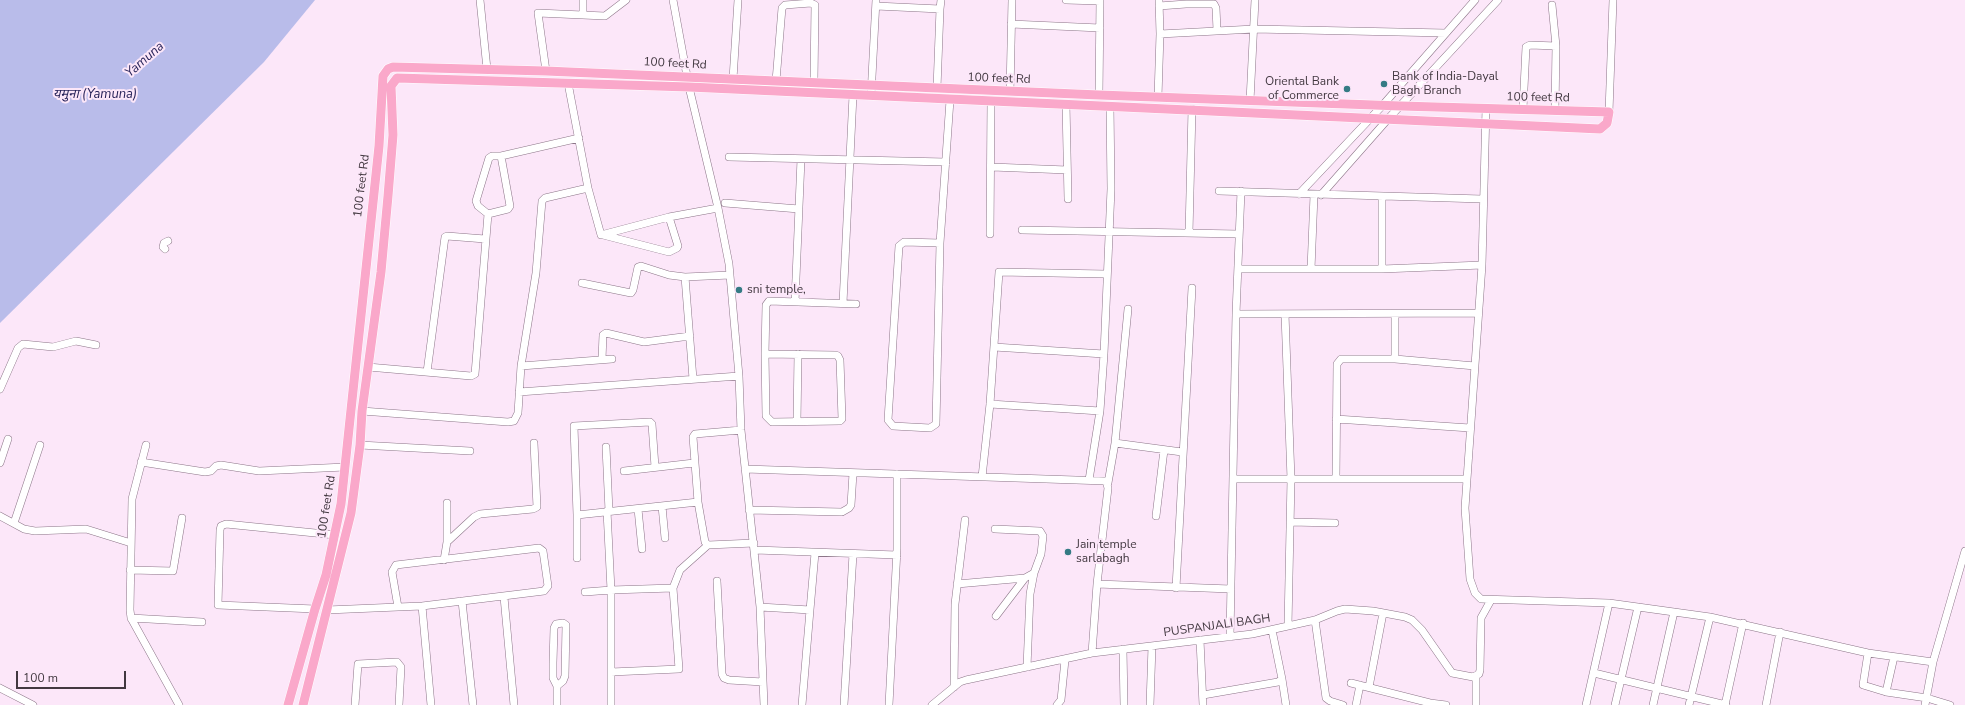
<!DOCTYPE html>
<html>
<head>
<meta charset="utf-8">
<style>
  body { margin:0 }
  #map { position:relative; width:1965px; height:705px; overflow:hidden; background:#fce7f9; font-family:"Nunito Sans",sans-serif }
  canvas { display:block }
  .scale { position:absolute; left:16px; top:671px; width:110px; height:18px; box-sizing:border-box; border:2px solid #423840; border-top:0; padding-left:5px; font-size:12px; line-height:14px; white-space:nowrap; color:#423840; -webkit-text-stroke:3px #fce7f9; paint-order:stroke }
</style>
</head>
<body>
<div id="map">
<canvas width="1965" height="705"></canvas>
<div class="scale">100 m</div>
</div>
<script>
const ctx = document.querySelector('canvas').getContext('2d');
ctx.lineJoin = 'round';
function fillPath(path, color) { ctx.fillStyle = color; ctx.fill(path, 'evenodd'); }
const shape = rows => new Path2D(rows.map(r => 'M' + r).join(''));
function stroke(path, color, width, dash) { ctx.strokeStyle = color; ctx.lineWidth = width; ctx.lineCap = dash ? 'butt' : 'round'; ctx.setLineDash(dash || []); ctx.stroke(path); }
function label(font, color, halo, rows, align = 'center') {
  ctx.font = font + ' "Nunito Sans","Noto Sans Devanagari",sans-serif'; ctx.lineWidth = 4; ctx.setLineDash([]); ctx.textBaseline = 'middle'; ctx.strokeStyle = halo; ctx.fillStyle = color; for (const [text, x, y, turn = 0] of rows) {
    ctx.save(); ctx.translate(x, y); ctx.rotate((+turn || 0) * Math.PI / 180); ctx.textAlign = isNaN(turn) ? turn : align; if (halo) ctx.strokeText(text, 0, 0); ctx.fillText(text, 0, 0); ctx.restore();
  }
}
fillPath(shape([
  [0,0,315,0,264,62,0,323]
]), '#b9bcea');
const minor = shape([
  [480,0,487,69],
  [583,0,583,15],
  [673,0,689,87,718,208,729,264,739,376,741,430,760,607,764,705],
  [1066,0,1100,1],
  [1552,5,1556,46,1555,110],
  [876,6,940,9,941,0],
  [1159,6,1186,4,1214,4,1216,8,1217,30],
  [1011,24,1100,28],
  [1160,34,1254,29,1446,33],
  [546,71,538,13,605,16,626,0],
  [733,79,738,0],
  [776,81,782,8,785,5,811,3,815,5,814,81],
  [568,83,588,188,601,235],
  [937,88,940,9],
  [1010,92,1012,0],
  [1099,95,1100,0],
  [871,96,876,0],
  [1158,97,1160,34,1159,0],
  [1250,101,1255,0],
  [1066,104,1068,199],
  [1486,108,1482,265,1465,508,1470,579,1475,593,1481,599,1609,603,1710,617,1868,653,1933,662],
  [1523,109,1526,47,1530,45,1556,46],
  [1609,112,1613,0],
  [501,156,492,156,489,158,476,201,478,206,488,214,508,209,510,206,501,156,579,138],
  [729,157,946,162],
  [992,167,1067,170],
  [1219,191,1482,199],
  [1299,194,1382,106,1475,0],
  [1321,195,1388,119,1498,0],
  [1382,196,1382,269],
  [725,203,799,209],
  [1022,230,1239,234],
  [1189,233,1192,109],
  [990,234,991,101],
  [601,235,669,217,718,208],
  [603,235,669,252,677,248,678,246,669,217],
  [940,243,904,242,899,246,888,420,893,426,930,428,936,424,940,243,950,100],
  [165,249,163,247,164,243,168,241],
  [1238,269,1382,269,1482,265],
  [1311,269,1314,195],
  [685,277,693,379],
  [582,283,631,293,633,290,638,267,641,266,669,275,685,277,730,275],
  [795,302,801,159],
  [843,303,853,95],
  [1236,314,1478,313],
  [1285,314,1291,479,1288,626],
  [994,347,1104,354],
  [765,354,836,355,838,356,840,360,842,419,840,421,772,422,766,416,765,354,766,305,769,301,856,304],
  [602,359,603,335,606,333,644,342,690,336],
  [1395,359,1395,315],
  [521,366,612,359],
  [368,367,471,376,475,374,488,214],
  [427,372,445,237,447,236,485,239],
  [0,389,18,348,23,344,53,347,76,341,96,345],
  [519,392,739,376],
  [990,404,1100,411],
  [362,411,508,422,514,421,518,413,521,366,536,273,542,201,545,198,588,188],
  [1336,419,1470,428],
  [797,422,798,354],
  [1115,443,1182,452],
  [146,445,132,499,130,610,131,618,179,705],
  [360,445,470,451],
  [606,447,609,511],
  [141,462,205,472,211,471,216,466,221,465,259,471,345,467],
  [0,463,8,439],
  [745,469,1106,481,1108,488,1097,584,1092,653],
  [624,471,694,463],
  [982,477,990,404,999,272,1106,274],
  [1233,479,1467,479],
  [1336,479,1337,364,1341,359,1395,359,1475,366],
  [1089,480,1100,411,1104,354,1111,189,1110,106],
  [1108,483,1115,443,1128,309],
  [698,502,705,542,708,545,754,543],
  [447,503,447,542],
  [662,506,665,538],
  [638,509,642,549],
  [749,510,842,512,849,508,851,505,853,473],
  [577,515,574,426,650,422,652,424,655,467],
  [0,516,24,529,35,531,86,529,131,543],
  [1156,516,1164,450],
  [1290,522,1335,523],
  [14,523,40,445],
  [995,529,1040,531,1043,536,1041,554,1034,573,1025,578,996,616],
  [755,550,897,555],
  [577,558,577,515,698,502,693,437,695,434,741,430],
  [444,560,447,542,474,517,480,514,533,509,537,507,534,443],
  [130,570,173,571,182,518],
  [717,581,722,674,724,678,729,680,763,682],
  [957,584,1025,578],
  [1097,584,1231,589],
  [673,588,680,570,708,545],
  [1176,588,1192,288],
  [585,592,611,590,607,511],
  [504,597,514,705],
  [462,601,473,705],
  [422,606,431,705],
  [760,607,810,610,802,705],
  [315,609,218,605,220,530,221,526,226,524,335,535],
  [327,610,398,607,422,606,544,591,548,586,543,551,539,548,396,565,392,572,398,607],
  [810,610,815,553],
  [131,618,202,622],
  [1315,620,1326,698,1330,701,1343,705],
  [1230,637,1236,314,1241,191],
  [1200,640,1203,705],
  [1123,649,1124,705],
  [1868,653,1863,685,1886,692,1927,698,1950,705],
  [1027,667,1030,594,1034,573],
  [1594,673,1726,705],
  [1476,676,1476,705],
  [1282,679,1286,705],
  [1351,683,1430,703,1446,705],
  [954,687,955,604,965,520],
  [1369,687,1383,613],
  [0,688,33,705],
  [1886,692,1894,657],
  [1203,695,1278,682,1282,679,1272,630],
  [355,705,358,664,397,662,401,667,399,705],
  [557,705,557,686,553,678,553,663,554,628,556,624,563,623,566,625,565,676,563,681,557,686],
  [611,705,611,590,673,588,679,669,611,672],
  [844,705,853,554],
  [889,705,897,549,897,474],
  [932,705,960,682,966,680,1092,653,1252,634,1315,620,1337,611,1345,609,1373,611,1405,617,1412,620,1422,630,1452,673,1473,677,1479,674,1480,670,1481,618,1491,600],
  [1057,705,1061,700,1065,660],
  [1150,705,1152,646],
  [1356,705,1360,685],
  [1586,705,1609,603],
  [1615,705,1638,607],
  [1653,705,1674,612],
  [1689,705,1710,617],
  [1725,705,1743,623],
  [1766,705,1780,632],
  [1925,705,1933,662,1965,551]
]);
const major = shape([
  [288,705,315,609,326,575,341,504,379,146,383,76,388,69,393,67,546,71,1099,95,1401,106,1609,112,1607,123,1600,129,689,87,397,78,391,86,393,135,388,196,381,272,362,411,360,445,351,513,303,705]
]);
stroke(minor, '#8c7588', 8);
stroke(major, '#fff', 10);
stroke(minor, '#fff', 7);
stroke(major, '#faa8ca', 9);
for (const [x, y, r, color] of [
  [1384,84,4,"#347b84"],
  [1347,89,4,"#347b84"],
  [739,290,4,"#347b84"],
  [1068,552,4,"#347b84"]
]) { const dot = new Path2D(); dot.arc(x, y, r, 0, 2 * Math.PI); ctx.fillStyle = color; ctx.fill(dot); stroke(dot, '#fce7f9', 1.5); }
label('12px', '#423840', '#fce7f9', [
  ["100 feet Rd",675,64,3],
  ["100 feet Rd",999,79,2],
  ["100 feet Rd",1538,98,1],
  ["100 feet Rd",362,186,-83],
  ["100 feet Rd",327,507,-81],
  ["PUSPANJALI BAGH",1217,626,-8]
]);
label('12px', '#423840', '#fce7f9', [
  ["Bank of India-Dayal",1392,77],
  ["Bagh Branch",1392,91],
  ["Oriental Bank",1339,82,"right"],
  ["of Commerce",1339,96,"right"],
  ["sni temple,",747,290],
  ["Jain temple",1076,545],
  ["sarlabagh",1076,559]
], 'left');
label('italic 13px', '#231f56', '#fce7f9', [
  ["Yamuna",145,60,-41],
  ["यमुना (Yamuna)",95,95]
]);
</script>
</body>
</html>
